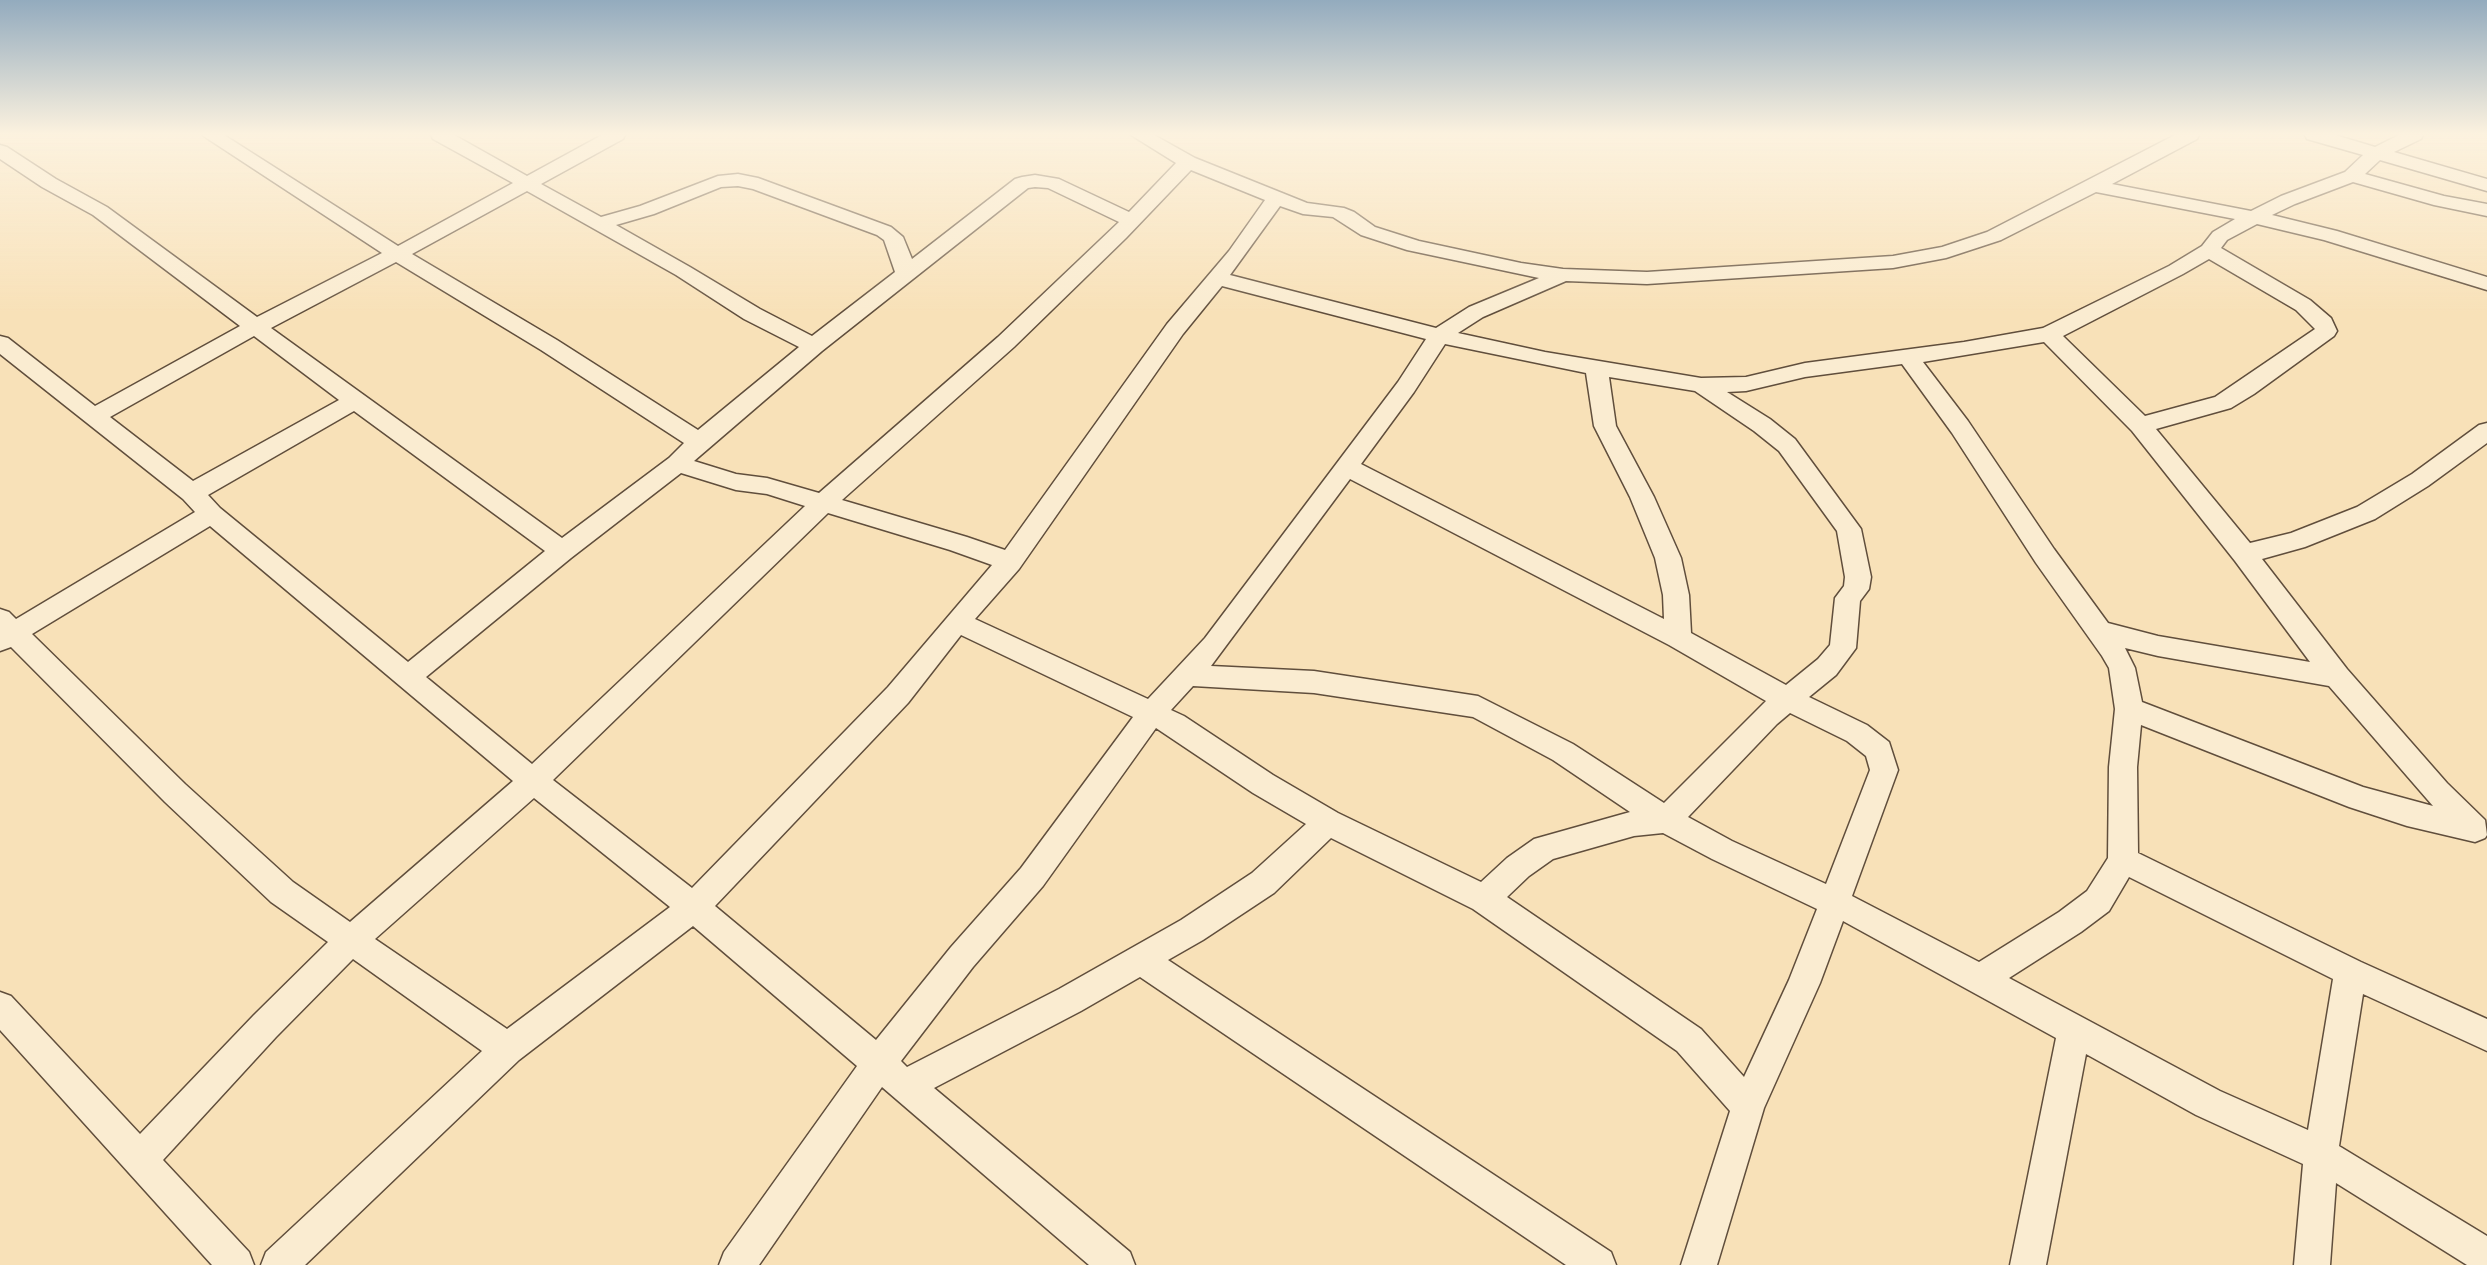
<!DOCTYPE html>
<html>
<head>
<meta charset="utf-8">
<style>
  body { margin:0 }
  canvas { display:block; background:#f8e1b8 }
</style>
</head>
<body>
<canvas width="2487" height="1265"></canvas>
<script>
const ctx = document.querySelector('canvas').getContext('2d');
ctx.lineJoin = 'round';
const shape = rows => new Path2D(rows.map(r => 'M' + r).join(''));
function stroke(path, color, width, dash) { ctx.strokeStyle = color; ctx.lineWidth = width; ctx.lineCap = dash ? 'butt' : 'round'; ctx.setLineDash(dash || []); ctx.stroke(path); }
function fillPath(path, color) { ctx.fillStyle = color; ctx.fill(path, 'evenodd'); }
const minor = shape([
  [202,135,224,135,398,246,513,183,433,139,431,135,454,135,527,176,602,135,625,135,623,139,541,184,601,217,640,206,718,176,738,174,758,178,891,227,903,237,912,259,1015,179,1022,177,1035,175,1059,179,1129,212,1176,163,1131,135,1154,135,1195,158,1307,203,1344,208,1354,212,1375,227,1419,241,1521,263,1563,269,1647,272,1893,256,1942,247,1987,232,2175,135,2199,135,2197,139,2112,184,2251,211,2281,196,2345,172,2363,155,2307,139,2305,135,2335,135,2375,147,2399,135,2423,135,2421,139,2394,152,2487,179,2487,191,2380,160,2365,174,2444,196,2487,204,2487,216,2434,205,2353,182,2295,204,2272,215,2337,231,2487,277,2487,290,2324,240,2257,224,2227,240,2221,248,2310,300,2331,318,2337,331,2334,336,2254,394,2231,408,2156,429,2250,543,2291,533,2357,507,2412,474,2479,425,2487,423,2487,443,2428,486,2375,519,2305,547,2262,559,2347,669,2447,783,2485,820,2487,835,2485,838,2475,842,2407,826,2349,807,2141,725,2137,767,2138,853,2361,962,2487,1019,2487,1051,2363,994,2339,1146,2487,1236,2487,1265,2467,1265,2336,1183,2330,1265,2294,1265,2303,1164,2196,1115,2086,1054,2046,1265,2010,1265,2056,1038,1843,921,1820,983,1764,1108,1717,1265,1681,1265,1730,1111,1677,1051,1473,909,1331,838,1274,893,1203,940,1168,960,1611,1252,1616,1265,1566,1265,1140,977,1081,1011,934,1088,1130,1252,1135,1265,1089,1265,882,1087,759,1265,719,1265,724,1252,857,1066,693,926,519,1060,305,1265,261,1265,266,1252,482,1051,353,959,276,1037,163,1160,249,1252,254,1265,212,1265,0,1030,0,992,11,996,140,1134,254,1015,328,942,271,902,165,802,11,647,0,651,0,609,9,612,16,619,195,512,183,499,0,354,0,336,8,338,95,406,240,326,93,215,42,187,0,159,0,145,7,147,56,179,107,207,257,317,382,253,202,135],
  [1191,170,1265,200,1229,251,1167,324,1005,550,967,537,842,500,1014,347,1126,238,1191,170],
  [738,186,753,189,877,235,884,240,895,272,812,336,760,309,690,267,616,225,654,214,721,187,738,186],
  [1035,187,1048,188,1119,222,998,337,819,493,767,478,736,474,694,461,822,351,1028,188,1035,187],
  [527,191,676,275,744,319,799,347,698,430,557,340,412,254,527,191],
  [2096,192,2235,219,2213,232,2202,246,2169,266,2043,328,1964,342,1805,363,1746,377,1701,378,1545,352,1458,333,1483,317,1566,281,1647,284,1893,268,1946,258,2001,240,2096,192],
  [1280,206,1303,214,1333,217,1361,235,1407,250,1539,278,1469,307,1436,328,1230,275,1280,206],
  [2209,259,2296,310,2315,329,2215,397,2145,416,2063,336,2183,274,2209,259],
  [396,262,541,350,684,443,669,458,562,538,271,328,396,262],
  [1222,286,1426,339,1398,382,1205,638,1148,699,975,619,1019,569,1183,334,1222,286],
  [254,336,339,400,193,481,110,417,254,336],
  [2044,342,2132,431,2235,561,2310,662,2158,636,2108,623,2054,549,1968,421,1923,362,2044,342],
  [1445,344,1586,373,1594,426,1630,497,1655,558,1663,595,1664,619,1361,464,1414,392,1445,344],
  [1902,364,1952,433,2036,563,2102,656,2109,668,2115,709,2109,767,2108,858,2087,891,2059,912,1979,962,1852,896,1898,770,1889,742,1867,725,1809,697,1836,675,1856,648,1860,601,1869,589,1871,577,1861,529,1795,439,1770,419,1727,392,1746,391,1805,377,1902,364],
  [1609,377,1695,391,1754,431,1779,451,1837,531,1845,577,1844,586,1835,598,1830,645,1818,659,1786,685,1691,633,1689,595,1681,558,1654,497,1616,426,1609,377],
  [354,411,545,551,408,662,220,508,208,495,354,411],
  [681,473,736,490,767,494,805,506,532,764,426,677,571,558,681,473],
  [1350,479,1669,645,1766,701,1664,803,1573,744,1478,696,1314,671,1211,666,1350,479],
  [828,513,950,550,992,565,888,687,692,888,553,780,828,513],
  [210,526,513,781,350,922,293,882,185,784,32,634,210,526],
  [961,635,1133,717,1021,868,951,947,876,1040,715,906,908,703,961,635],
  [2125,648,2158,656,2329,686,2433,806,2363,787,2142,702,2135,668,2125,648],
  [1193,686,1314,693,1473,717,1553,760,1630,812,1534,839,1507,858,1481,882,1338,813,1273,775,1184,716,1171,710,1193,686],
  [1790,713,1847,741,1866,756,1870,770,1826,884,1732,841,1688,817,1777,724,1790,713],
  [1156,728,1253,793,1306,824,1252,873,1181,920,1059,989,907,1067,901,1061,973,967,1043,886,1156,728],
  [534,798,670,907,507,1029,375,939,534,798],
  [1663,833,1712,859,1817,909,1789,980,1744,1077,1701,1029,1507,897,1529,876,1553,859,1634,836,1663,833],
  [2129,877,2333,979,2308,1130,2220,1091,2009,978,2081,932,2109,911,2129,877]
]);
stroke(minor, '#604e3c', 3);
fillPath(minor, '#faecd1');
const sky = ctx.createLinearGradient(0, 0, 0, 312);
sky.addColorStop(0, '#93abbe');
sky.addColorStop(0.43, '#fcf2df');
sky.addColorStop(1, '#fcf2df00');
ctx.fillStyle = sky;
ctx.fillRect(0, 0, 2487, 312);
</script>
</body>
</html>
